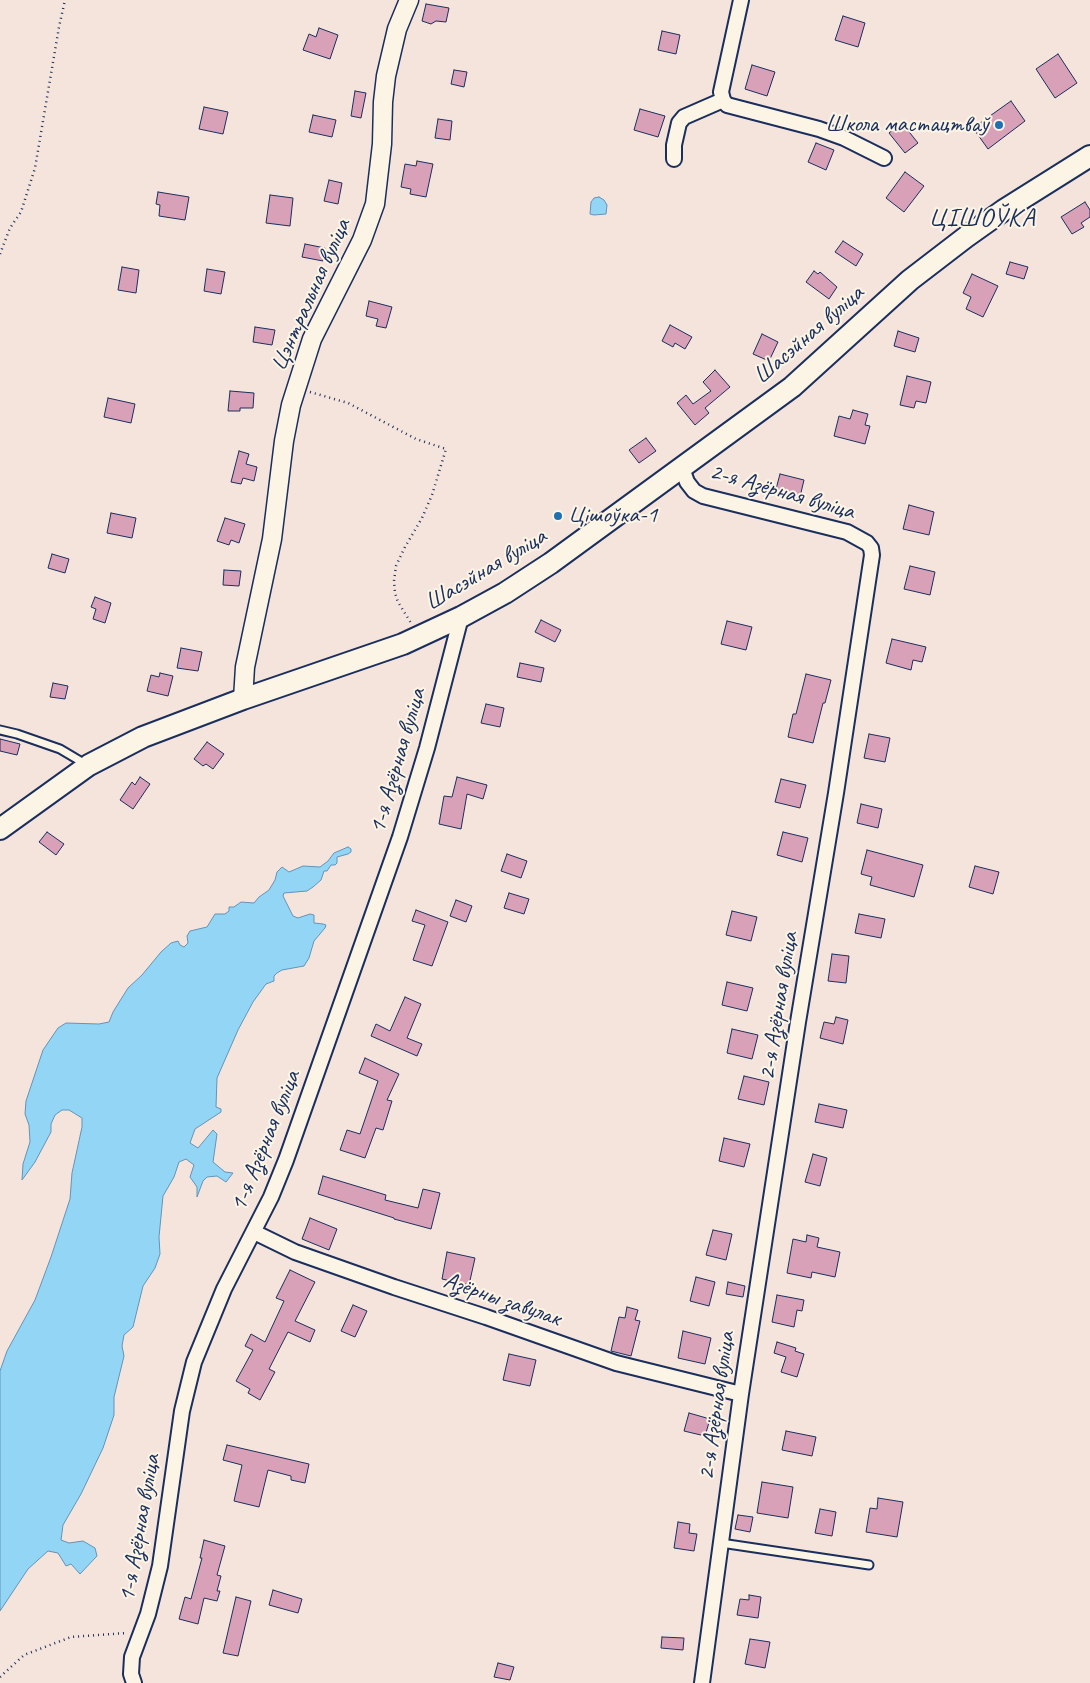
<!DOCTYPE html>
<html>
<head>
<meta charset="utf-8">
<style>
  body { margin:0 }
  canvas { display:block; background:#f5e4dc }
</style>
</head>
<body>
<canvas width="1090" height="1683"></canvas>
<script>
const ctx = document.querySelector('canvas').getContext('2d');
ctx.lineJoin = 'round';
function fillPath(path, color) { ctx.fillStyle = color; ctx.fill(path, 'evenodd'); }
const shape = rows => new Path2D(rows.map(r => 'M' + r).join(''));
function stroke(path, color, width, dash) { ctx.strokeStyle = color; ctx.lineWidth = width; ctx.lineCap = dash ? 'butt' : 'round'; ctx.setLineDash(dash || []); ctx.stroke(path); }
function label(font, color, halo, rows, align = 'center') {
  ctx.font = font + ' Caveat,sans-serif'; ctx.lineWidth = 4; ctx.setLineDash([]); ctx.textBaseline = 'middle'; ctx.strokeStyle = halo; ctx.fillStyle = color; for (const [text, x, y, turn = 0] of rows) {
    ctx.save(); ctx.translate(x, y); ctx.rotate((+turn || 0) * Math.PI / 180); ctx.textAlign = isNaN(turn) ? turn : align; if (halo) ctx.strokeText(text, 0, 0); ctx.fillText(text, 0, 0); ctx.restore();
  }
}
const water = shape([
  [599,197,604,200,607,205,606,214,594,215,590,214,591,202,594,198,599,197],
  [348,847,351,849,351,852,348,854,337,857,337,863,335,865,331,865,327,871,324,871,321,880,313,887,307,891,284,893,283,896,293,916,298,918,310,914,314,915,314,923,323,924,326,925,325,928,314,941,309,958,304,966,282,970,277,973,274,976,274,981,266,984,253,1002,238,1030,217,1078,216,1107,221,1109,221,1112,195,1129,190,1143,198,1148,213,1130,217,1134,213,1162,225,1172,233,1173,226,1182,217,1176,207,1177,203,1181,197,1197,197,1187,190,1177,194,1165,186,1159,179,1162,174,1177,163,1196,159,1237,160,1254,155,1268,143,1286,133,1327,124,1335,122,1346,124,1356,114,1397,114,1415,103,1448,81,1494,63,1525,61,1540,69,1543,83,1541,95,1548,97,1556,80,1574,71,1564,66,1566,58,1553,48,1551,28,1569,0,1611,0,1371,7,1351,35,1300,51,1257,70,1199,72,1173,82,1127,82,1118,69,1110,62,1110,55,1115,51,1124,51,1132,35,1162,22,1180,23,1164,30,1142,29,1125,25,1114,26,1101,43,1050,58,1028,66,1023,99,1024,109,1022,113,1012,128,988,142,975,161,952,171,943,178,941,180,945,184,947,188,943,187,936,190,931,207,927,215,914,225,914,229,911,229,907,234,907,241,902,254,903,259,897,269,890,275,880,277,872,282,867,289,872,303,866,320,867,328,861,334,853,348,847]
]);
fillPath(water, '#93d5f5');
stroke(water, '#6393b9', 1);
const building = shape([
  [426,4,449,8,446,22,436,21,431,24,422,21,426,4],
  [843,16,865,23,858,47,835,40,843,16],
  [319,28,338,35,330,59,303,50,309,34,316,37,319,28],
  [662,31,680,35,676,54,658,50,662,31],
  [1058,54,1077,83,1055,98,1036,69,1058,54],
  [752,65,775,72,767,96,745,89,752,65],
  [454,70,467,72,464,87,451,84,454,70],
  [355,91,366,93,361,118,351,116,355,91],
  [1011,101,1025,121,988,149,973,128,1011,101],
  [204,107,228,112,223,134,199,129,204,107],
  [640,109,665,116,658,137,634,130,640,109],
  [313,115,336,120,332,137,309,132,313,115],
  [438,119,452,121,450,140,435,138,438,119],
  [902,123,918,143,905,153,889,133,902,123],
  [816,143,834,150,826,170,808,162,816,143],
  [417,161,433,164,426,197,410,194,411,189,401,187,405,164,416,166,417,161],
  [905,172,924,186,904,212,886,198,905,172],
  [329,180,342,183,338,204,324,201,329,180],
  [158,192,189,197,185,220,159,216,160,205,156,204,158,192],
  [270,195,293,198,290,226,266,223,270,195],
  [1085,202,1090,210,1090,217,1081,223,1084,227,1072,234,1061,217,1085,202],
  [843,241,863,254,856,266,835,252,843,241],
  [305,244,325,248,323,261,302,257,305,244],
  [1010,262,1028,267,1024,279,1006,274,1010,262],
  [122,267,139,270,136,293,118,290,122,267],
  [207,269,225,272,221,294,204,291,207,269],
  [814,271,818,274,820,272,837,287,829,299,806,282,814,271],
  [972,274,998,286,983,317,966,309,971,297,963,293,972,274],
  [369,301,392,307,386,328,376,326,378,319,366,316,369,301],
  [670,325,692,337,685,349,675,343,673,347,662,341,670,325],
  [255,327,275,330,272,345,253,342,255,327],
  [898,331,919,338,915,352,894,346,898,331],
  [762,334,778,342,769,361,753,354,762,334],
  [715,370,730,387,705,408,709,413,695,425,677,403,686,395,693,404,711,391,703,382,715,370],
  [907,376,931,382,926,403,916,401,914,408,900,405,907,376],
  [230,391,254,393,253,408,240,408,240,411,228,411,230,391],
  [108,398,135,404,131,423,104,417,108,398],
  [853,410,868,414,865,425,870,426,865,444,834,436,839,416,850,419,853,410],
  [646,438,656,451,639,463,629,450,646,438],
  [239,451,249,454,246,464,257,467,254,481,243,478,241,484,231,482,239,451],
  [780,474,804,480,799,501,779,496,780,490,776,489,780,474],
  [909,505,934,512,929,535,903,529,909,505],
  [111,513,136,518,132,538,107,533,111,513],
  [225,518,245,524,239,543,231,540,229,545,217,541,225,518],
  [52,554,69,559,65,573,48,568,52,554],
  [910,566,935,572,930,595,904,589,910,566],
  [224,570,241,571,239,586,223,585,224,570],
  [95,597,111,603,105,623,93,619,96,609,91,607,95,597],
  [541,620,561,630,555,642,535,632,541,620],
  [727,621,752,627,746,650,721,644,727,621],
  [892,639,926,647,922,662,913,660,911,670,886,663,892,639],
  [181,648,202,652,198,671,177,668,181,648],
  [520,663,544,668,541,682,517,677,520,663],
  [160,673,173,676,168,696,147,691,151,675,159,677,160,673],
  [806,674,831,680,825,703,823,703,813,743,788,737,793,714,796,714,806,674],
  [53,683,68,686,65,699,50,697,53,683],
  [486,704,504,708,500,727,481,723,486,704],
  [869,734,890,738,885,762,864,758,869,734],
  [0,739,20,744,17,755,0,751,0,739],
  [207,742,224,754,213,769,206,764,203,766,194,759,207,742],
  [140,777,150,784,133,809,120,800,132,782,135,785,140,777],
  [457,777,487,785,483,799,467,794,461,829,439,824,444,796,452,797,457,777],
  [781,779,806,785,800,808,775,802,781,779],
  [861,804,882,809,878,828,857,823,861,804],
  [47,832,64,844,56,855,39,842,47,832],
  [783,832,808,838,802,862,777,855,783,832],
  [867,850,923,865,914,897,870,885,872,877,861,874,867,850],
  [507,854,527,861,521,878,501,871,507,854],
  [975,866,999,872,993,894,969,887,975,866],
  [509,893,529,899,524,914,504,908,509,893],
  [456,900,472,906,466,922,450,916,456,900],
  [416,910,448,922,432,966,413,960,425,925,412,921,416,910],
  [732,911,757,917,751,941,726,935,732,911],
  [859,914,885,919,881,938,855,933,859,914],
  [832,954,849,956,846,983,828,981,832,954],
  [727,982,753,988,747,1011,722,1005,727,982],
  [405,997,421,1004,407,1038,422,1044,417,1056,371,1036,376,1024,390,1031,405,997],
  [836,1017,848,1020,843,1044,820,1038,824,1022,834,1024,836,1017],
  [732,1029,758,1035,752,1059,727,1053,732,1029],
  [365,1058,399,1074,387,1100,392,1101,383,1130,376,1128,365,1158,340,1150,347,1130,360,1134,378,1081,359,1073,365,1058],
  [744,1076,769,1082,764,1105,738,1099,744,1076],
  [819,1104,847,1110,843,1128,815,1122,819,1104],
  [724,1138,750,1144,744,1167,719,1161,724,1138],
  [813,1154,827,1158,820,1186,805,1182,813,1154],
  [323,1176,386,1195,385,1200,418,1208,423,1189,440,1193,431,1229,394,1219,394,1218,318,1194,323,1176],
  [310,1218,337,1229,329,1250,302,1239,310,1218],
  [713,1230,732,1234,726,1260,706,1255,713,1230],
  [807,1235,819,1238,817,1247,840,1252,835,1277,812,1272,811,1278,787,1273,793,1239,806,1242,807,1235],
  [447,1252,475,1258,469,1285,442,1279,447,1252],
  [290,1270,315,1282,295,1321,315,1330,310,1342,288,1332,269,1369,275,1372,260,1400,248,1393,250,1389,236,1381,253,1350,245,1346,251,1334,265,1342,284,1301,276,1298,290,1270],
  [696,1277,715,1282,709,1306,690,1301,696,1277],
  [728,1282,745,1286,743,1297,726,1294,728,1282],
  [777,1295,804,1300,802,1311,797,1310,794,1327,772,1322,777,1295],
  [353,1305,367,1311,355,1337,341,1331,353,1305],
  [627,1307,638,1310,635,1320,640,1321,631,1356,611,1351,619,1317,625,1318,627,1307],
  [683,1331,711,1338,705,1364,678,1358,683,1331],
  [777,1342,796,1348,795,1351,804,1354,797,1377,781,1372,786,1357,774,1353,777,1342],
  [509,1354,536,1360,530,1386,503,1380,509,1354],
  [689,1413,710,1419,705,1436,684,1431,689,1413],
  [786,1431,816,1437,812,1456,782,1450,786,1431],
  [227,1445,309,1464,305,1483,291,1480,291,1476,268,1470,259,1507,234,1501,242,1465,223,1460,227,1445],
  [762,1482,793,1487,788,1518,757,1513,762,1482],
  [878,1498,903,1502,897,1537,866,1532,870,1508,877,1509,878,1498],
  [820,1509,836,1512,832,1536,815,1533,820,1509],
  [738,1515,753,1517,750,1532,735,1529,738,1515],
  [678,1522,690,1524,689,1533,697,1534,694,1551,674,1548,678,1522],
  [204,1540,225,1546,217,1575,221,1576,217,1591,220,1591,217,1601,204,1598,198,1624,179,1619,185,1597,191,1599,202,1558,200,1558,204,1540],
  [273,1590,302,1599,298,1613,269,1605,273,1590],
  [749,1595,761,1597,758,1618,737,1615,740,1599,749,1600,749,1595],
  [236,1597,251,1601,238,1656,223,1653,236,1597],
  [662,1637,684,1638,683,1650,661,1648,662,1637],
  [750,1639,770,1642,765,1668,745,1664,750,1639],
  [498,1663,514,1667,510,1680,494,1677,498,1663]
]);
fillPath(building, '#d8a1b7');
stroke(building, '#1b2f5e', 1);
const service = shape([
  [0,730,17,734,60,749,87,765],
  [721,1543,869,1565]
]);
const minor = shape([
  [741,0,721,92,723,100,727,105,819,129,844,138,884,158],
  [674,159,674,145,679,123,684,117,723,100],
  [682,468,687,482,694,491,703,496,847,532,867,543,871,548,872,555,836,793,798,1022,741,1394,702,1683],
  [254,1232,295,1252,394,1287,486,1317,616,1363,741,1394],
  [134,1683,131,1674,132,1657,148,1614,160,1566,182,1411,194,1362,224,1289,271,1197,286,1160,400,837,427,748,461,617]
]);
const tertiary = shape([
  [243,699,245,667,272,539,284,441,291,405,312,339,362,240,375,204,382,144,383,102,386,76,397,29,409,0]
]);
const secondary = shape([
  [0,829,89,765,143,737,243,699,403,644,461,617,505,593,551,563,792,387,910,280,966,237,1004,210,1090,156]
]);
stroke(service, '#1b2f5e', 11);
stroke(minor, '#1b2f5e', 18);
stroke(tertiary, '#1b2f5e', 21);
stroke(secondary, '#1b2f5e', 24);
stroke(shape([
  [0,254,10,228,21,212,35,168,59,27,65,0],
  [310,392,348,403,416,439,446,449,432,495,422,518,405,547,396,566,394,581,395,593,398,602,411,623],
  [0,1677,24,1655,71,1637,126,1633]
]), '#1b2f5e', 2.5, [1, 4]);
stroke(service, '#fcf5e5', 7);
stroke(minor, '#fcf5e5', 14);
stroke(tertiary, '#fcf5e5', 18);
stroke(secondary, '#fcf5e5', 20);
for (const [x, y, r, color] of [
  [999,125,5,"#1f6fb2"],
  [558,516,5,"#1f6fb2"]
]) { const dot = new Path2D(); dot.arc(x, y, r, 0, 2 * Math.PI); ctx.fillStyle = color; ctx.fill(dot); stroke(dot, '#fcf5e5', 2); }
label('24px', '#1b2f5e', '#fcf5e5', [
  ["Школа мастацтваў",989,125],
  ["Цішоўка-1",568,516,"left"]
], 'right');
label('24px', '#1b2f5e', '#fcf5e5', [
  ["Цэнтральная вуліца",311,295,-66],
  ["Шасэйная вуліца",809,335,-41],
  ["2-я Азёрная вуліца",782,492,16],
  ["Шасэйная вуліца",486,570,-31],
  ["1-я Азёрная вуліца",398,761,-74],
  ["2-я Азёрная вуліца",779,1006,-81],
  ["1-я Азёрная вуліца",266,1141,-68],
  ["Азёрны завулак",502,1300,19],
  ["2-я Азёрная вуліца",717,1406,-82],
  ["1-я Азёрная вуліца",140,1528,-80]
]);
ctx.letterSpacing = '1px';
label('26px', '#1b2f5e', '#fcf5e5', [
  ["ЦІШОЎКА",982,219]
]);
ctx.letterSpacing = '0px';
</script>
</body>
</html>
